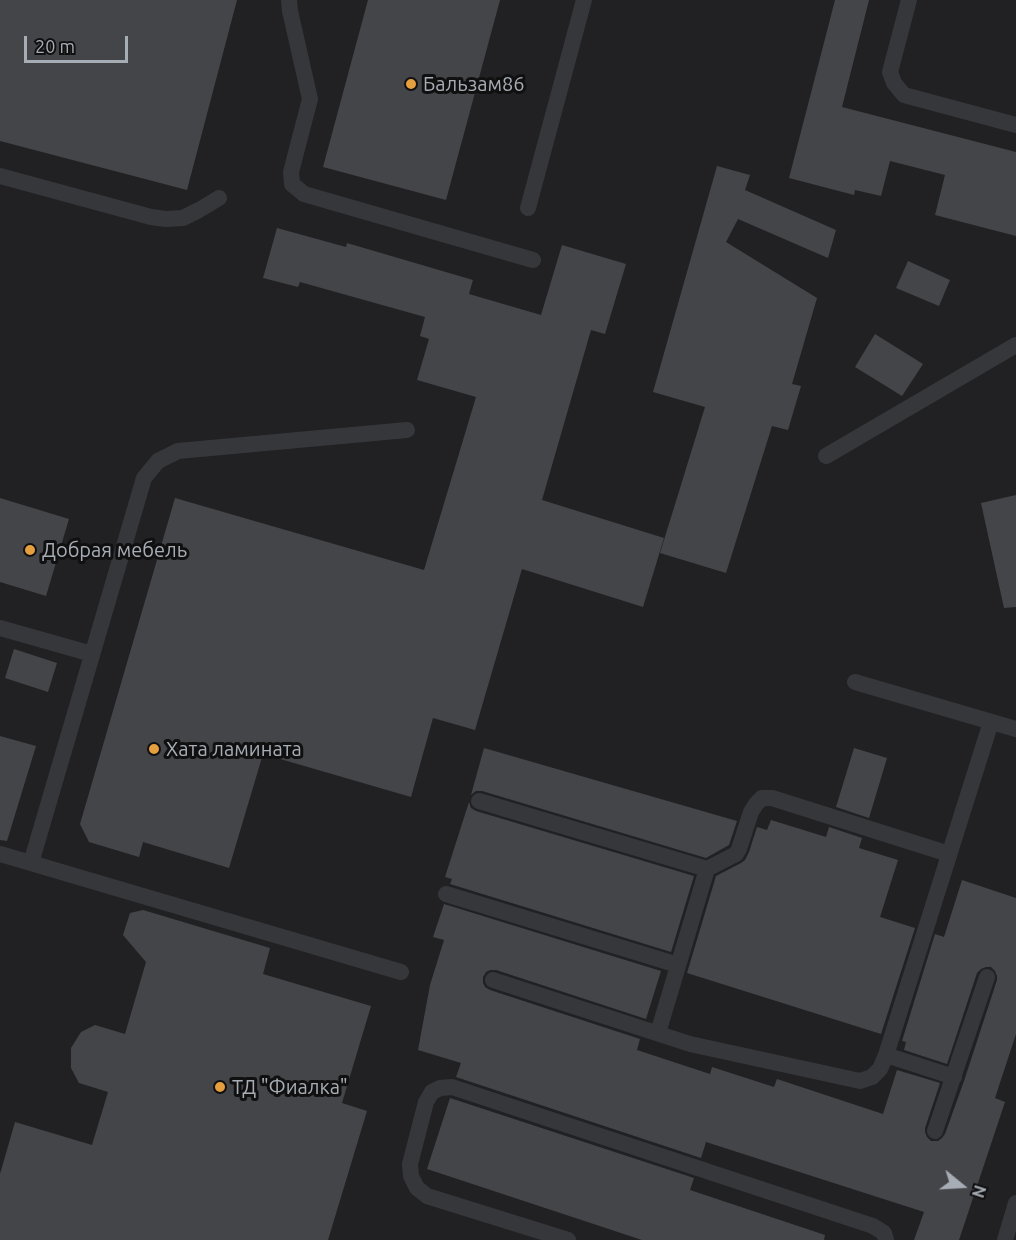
<!DOCTYPE html>
<html>
<head>
<meta charset="utf-8">
<style>
  body { margin:0 }
  #map { position:relative; width:1016px; height:1240px; overflow:hidden; background:#151516; font-family:Ubuntu,sans-serif }
  canvas { display:block }
  .north { position:absolute; left:932px; top:1156px; width:60px; height:60px; -webkit-text-stroke:4px #101011; paint-order:stroke; rotate:108deg; font-size:16px; font-weight:700; line-height:24px; text-align:center; color:#a7adb5 }
  .north::after { content:''; display:block; margin:auto; width:21px; height:27px; background:#a7adb5; clip-path:polygon(50% 0,100% 100%,50% 72%,0 100%) }
  .scale { position:absolute; left:24px; top:36px; width:104px; height:27px; box-sizing:border-box; border:3px solid #a7adb5; border-top:0; padding-left:8px; font-size:18px; line-height:21px; white-space:nowrap; color:#a7adb5; -webkit-text-stroke:4px #101011; paint-order:stroke }
</style>
</head>
<body>
<div id="map">
<canvas width="1016" height="1240"></canvas>
<div class="north">N</div>
<div class="scale">20 m</div>
</div>
<script>
const ctx = document.querySelector('canvas').getContext('2d');
ctx.lineJoin = 'round';
function fillPath(path, color) { ctx.fillStyle = color; ctx.fill(path, 'evenodd'); }
const shape = rows => new Path2D(rows.map(r => 'M' + r).join(''));
function stroke(path, color, width, dash) { ctx.strokeStyle = color; ctx.lineWidth = width; ctx.lineCap = dash ? 'butt' : 'round'; ctx.setLineDash(dash || []); ctx.stroke(path); }
function label(font, color, halo, rows, align = 'center') {
  ctx.font = font + ' Ubuntu,sans-serif'; ctx.lineWidth = 6; ctx.setLineDash([]); ctx.textBaseline = 'middle'; ctx.strokeStyle = halo; ctx.fillStyle = color; for (const [text, x, y, turn = 0] of rows) {
    ctx.save(); ctx.translate(x, y); ctx.rotate((+turn || 0) * Math.PI / 180); ctx.textAlign = isNaN(turn) ? turn : align; if (halo) ctx.strokeText(text, 0, 0); ctx.fillText(text, 0, 0); ctx.restore();
  }
}
fillPath(shape([
  [0,0,1016,0,1016,1240,0,1240]
]), '#212123');
fillPath(shape([
  [0,0,237,0,187,190,0,141],
  [368,0,500,0,446,200,323,167],
  [835,0,869,0,842,107,1016,152,1016,236,935,215,945,175,890,161,881,196,855,190,854,195,789,178],
  [717,166,750,175,745,190,836,230,828,258,738,219,726,242,817,298,792,384,801,386,788,430,772,426,726,573,660,553,705,407,653,392],
  [277,228,346,247,347,243,473,280,469,294,541,315,562,245,626,264,605,334,591,330,542,500,664,538,643,607,522,569,475,730,433,718,411,797,263,754,229,868,143,842,139,857,89,842,80,824,175,498,424,570,476,397,417,380,429,339,420,336,425,317,300,282,298,287,263,278],
  [908,261,950,280,939,306,896,288],
  [875,334,923,364,902,396,855,367],
  [1016,495,1016,607,1004,608,981,503],
  [0,498,69,519,46,596,0,582],
  [14,649,57,663,48,692,5,678],
  [0,736,36,746,7,841,0,840],
  [484,748,737,821,729,845,706,858,482,791,476,791,471,795],
  [854,748,887,758,869,818,836,807],
  [469,802,471,808,476,811,694,876,671,952,450,884,452,879,445,877],
  [771,820,826,837,829,827,862,838,859,848,898,860,880,917,915,928,881,1034,687,973,716,876,741,863,745,860,749,852,757,827,767,830],
  [962,880,1016,898,1016,1034,995,1098,1005,1102,959,1240,914,1240,924,1212,706,1142,701,1158,456,1077,461,1063,418,1050,430,985,444,940,433,937,444,904,661,971,646,1019,496,970,490,970,486,972,483,977,483,983,485,987,490,990,640,1039,637,1050,710,1074,712,1067,774,1087,777,1079,883,1114,897,1070,940,1083,925,1128,925,1132,927,1137,931,1141,938,1141,942,1138,945,1134,964,1081,997,980,997,976,995,971,991,967,986,967,981,969,977,973,947,1064,904,1050,906,1042,902,1041,935,934,944,937],
  [143,910,270,948,263,974,371,1006,342,1103,367,1111,328,1240,0,1240,0,1174,15,1122,92,1145,108,1092,79,1083,71,1068,71,1048,81,1032,95,1025,125,1034,146,962,123,935,130,913],
  [450,1098,694,1178,690,1190,825,1235,824,1240,642,1240,427,1169]
]), '#444549');
stroke(shape([
  [289,0,290,11,310,99,291,172,292,184,304,194,533,260],
  [909,0,890,72,894,83,904,95,1016,125],
  [0,176,151,217,166,219,183,218,199,210,219,198],
  [528,208,584,0],
  [826,456,1016,345],
  [0,628,92,654],
  [855,682,1016,729],
  [479,801,707,869,736,854,739,849,751,812,756,804,762,798,772,798,949,854],
  [0,854,401,972],
  [31,863,144,478,158,461,178,451,407,430],
  [446,894,678,965],
  [493,980,690,1044,860,1081,872,1077,880,1069,886,1055,991,722],
  [658,1033,707,869],
  [886,1055,954,1077],
  [935,1131,987,977],
  [568,1240,427,1196,417,1188,411,1176,410,1164,426,1102,432,1092,440,1088,452,1087,873,1226,884,1233,886,1240],
  [1005,1240,1016,1203]
]), '#36373b', 16);
for (const [x, y, r, color] of [
  [411,84,6,"#e59f3e"],
  [30,550,6,"#e59f3e"],
  [154,749,6,"#e59f3e"],
  [220,1087,6,"#e59f3e"]
]) { const dot = new Path2D(); dot.arc(x, y, r, 0, 2 * Math.PI); ctx.fillStyle = color; ctx.fill(dot); stroke(dot, '#101011', 2); }
label('20px', '#a7adb5', '#101011', [
  ["Бальзам86",423,84],
  ["Добрая мебель",42,550],
  ["Хата ламината",166,749],
  ["ТД \"Фиалка\"",232,1087]
], 'left');
</script>
</body>
</html>
